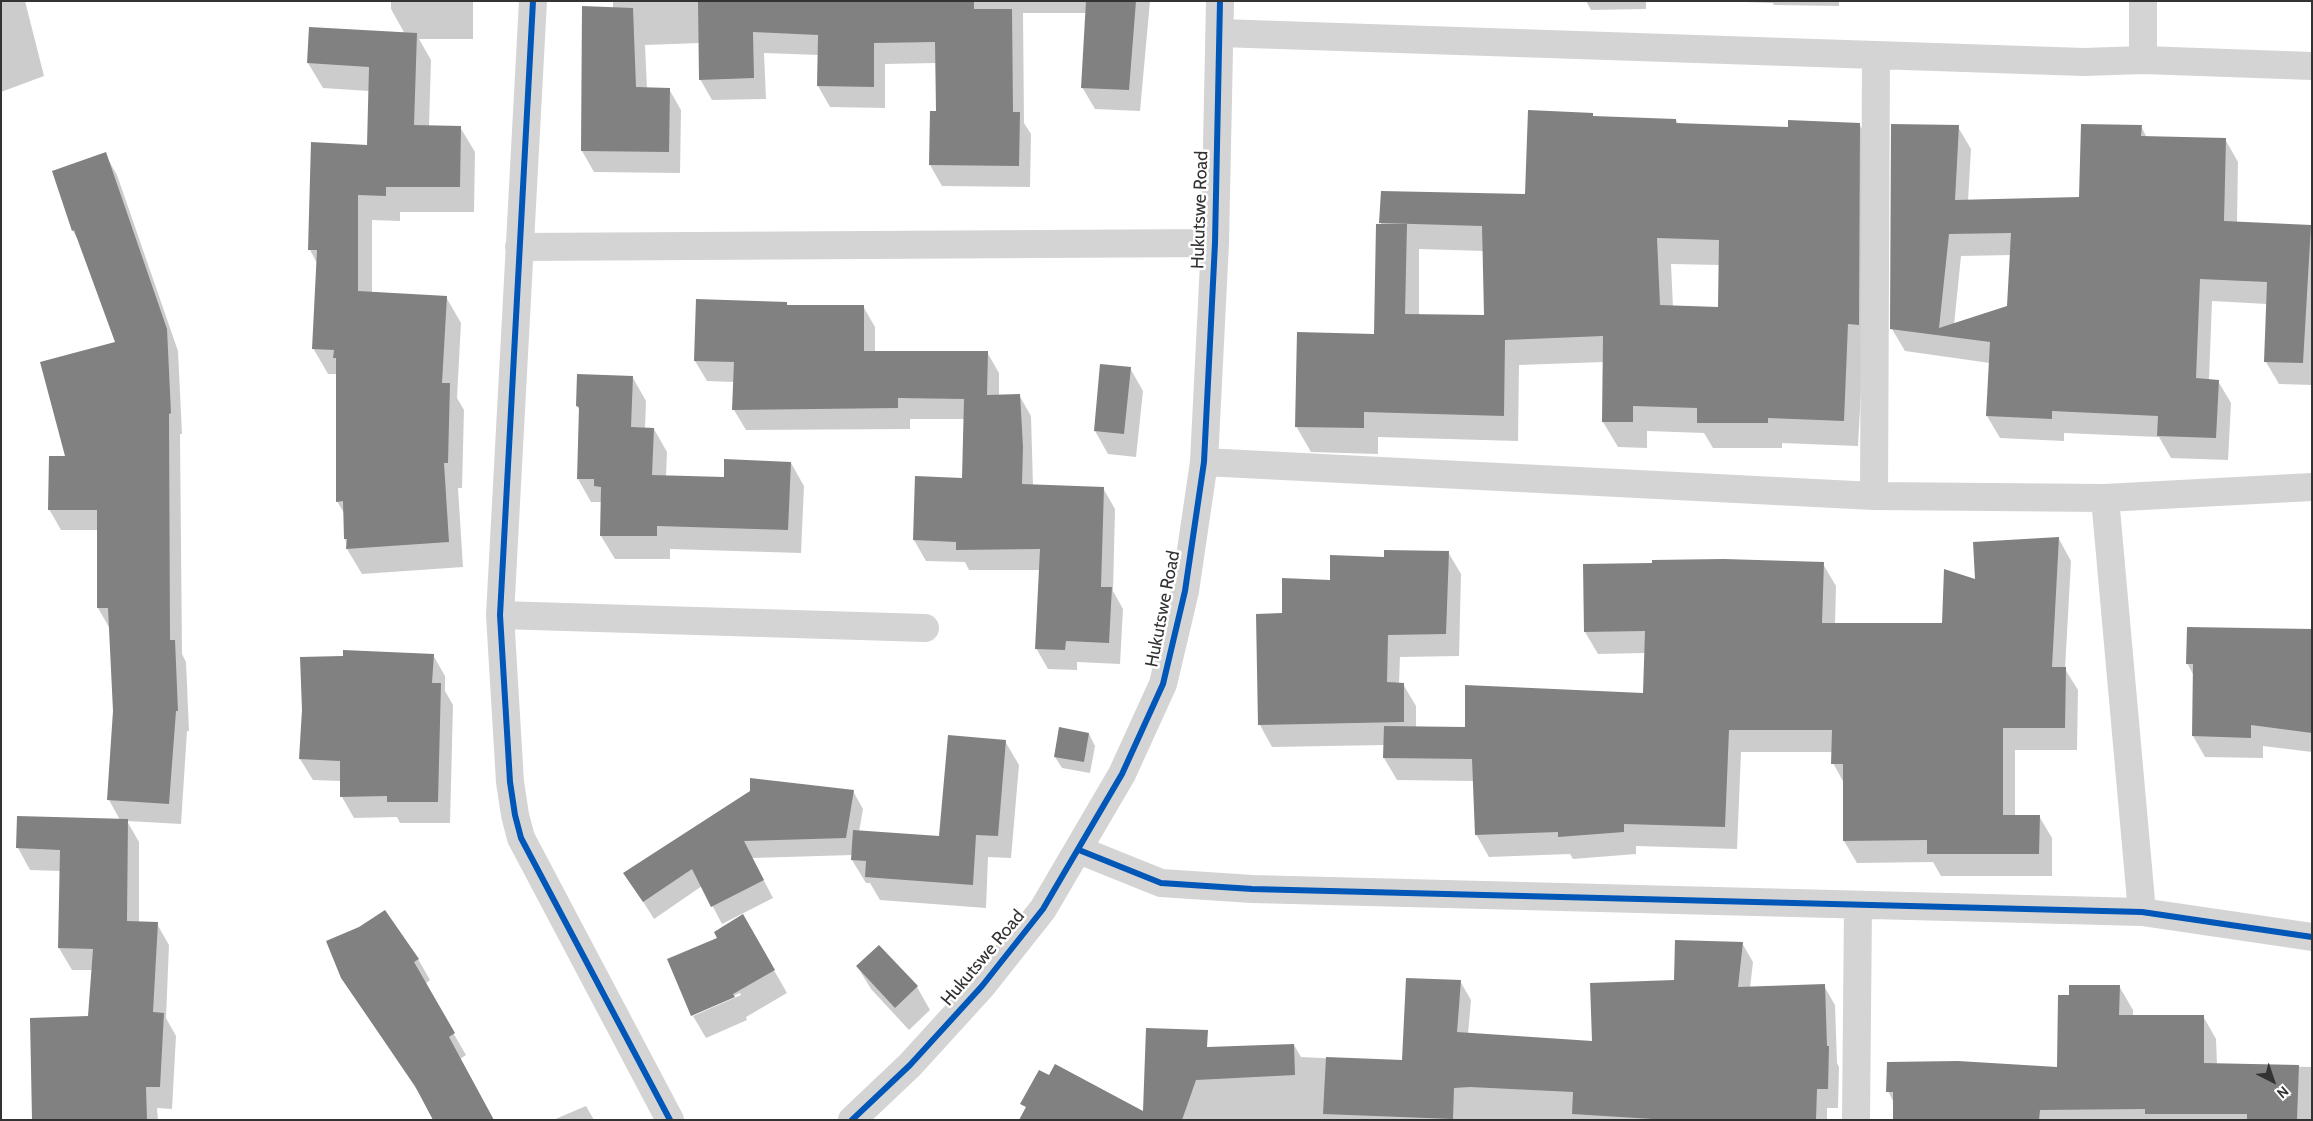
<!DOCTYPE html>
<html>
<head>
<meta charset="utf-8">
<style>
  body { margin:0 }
  #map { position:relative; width:2313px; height:1121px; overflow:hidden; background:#fff; font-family:Cabin,sans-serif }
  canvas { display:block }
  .frame { position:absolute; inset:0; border:2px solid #333; pointer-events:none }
  .north { position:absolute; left:2248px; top:1056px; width:50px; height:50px; -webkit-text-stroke:4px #fff; paint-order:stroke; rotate:139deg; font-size:14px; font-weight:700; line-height:20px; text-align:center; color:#333 }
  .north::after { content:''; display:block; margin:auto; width:18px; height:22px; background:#333; clip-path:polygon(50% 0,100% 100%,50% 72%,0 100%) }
</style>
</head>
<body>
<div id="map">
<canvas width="2313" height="1121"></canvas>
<div class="frame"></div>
<div class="north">N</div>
</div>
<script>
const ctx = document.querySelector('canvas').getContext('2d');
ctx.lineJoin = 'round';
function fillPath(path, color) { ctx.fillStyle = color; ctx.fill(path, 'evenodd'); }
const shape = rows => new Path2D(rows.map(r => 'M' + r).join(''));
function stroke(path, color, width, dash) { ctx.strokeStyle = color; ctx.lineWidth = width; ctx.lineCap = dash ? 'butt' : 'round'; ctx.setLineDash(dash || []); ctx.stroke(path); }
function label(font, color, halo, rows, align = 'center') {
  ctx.font = font + ' Cabin,sans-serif'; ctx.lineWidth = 5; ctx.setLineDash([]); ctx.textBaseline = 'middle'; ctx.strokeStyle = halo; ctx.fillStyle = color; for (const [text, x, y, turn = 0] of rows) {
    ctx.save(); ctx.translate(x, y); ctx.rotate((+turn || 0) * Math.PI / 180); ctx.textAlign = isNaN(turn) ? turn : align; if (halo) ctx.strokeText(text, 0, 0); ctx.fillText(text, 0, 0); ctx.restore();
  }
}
fillPath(shape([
  [1,1,25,1,44,76,1,92],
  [391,1,473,1,473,39,419,39,431,60,429,127,460,127,475,152,474,212,400,212,400,221,372,220,372,293,446,297,461,323,457,398,464,410,462,488,458,488,463,567,362,574,347,549,345,538,345,515,337,501,337,374,328,374,313,348,318,265,310,250,312,144,368,146,369,91,323,88,308,63,405,34,391,9],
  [613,1,1150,1,1140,111,1095,109,1082,87,1087,13,1023,13,1024,123,1031,134,1030,187,942,186,930,165,938,112,936,63,885,64,885,108,830,107,818,86,819,55,764,53,766,99,712,100,700,79,700,43,645,45,647,89,669,89,681,110,680,173,594,172,582,151,584,7,613,8],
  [1586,1,1646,1,1646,9,1591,10],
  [1716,1,1839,1,1839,6,1774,5,1773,3],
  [1592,114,1594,118,1676,120,1678,124,1789,128,1859,124,1874,150,1858,446,1782,443,1782,448,1713,448,1704,433,1647,431,1647,448,1618,447,1603,422,1604,362,1519,365,1518,441,1378,437,1378,454,1311,452,1296,426,1375,335,1381,223,1526,195],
  [1419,249,1484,251,1485,316,1419,316],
  [1671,264,1720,265,1720,309,1673,307],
  [2141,126,2147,138,2225,139,2238,162,2237,223,2312,226,2312,385,2279,384,2266,362,2267,304,2212,301,2209,380,2218,381,2231,403,2228,460,2171,458,2159,437,2064,433,2064,441,2000,438,1987,416,1990,363,1905,351,1892,329,1958,127,1971,149,1968,201,2080,198],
  [2011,255,2008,307,1954,325,1961,256],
  [105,154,117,175,178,351,182,434,180,434,182,654,186,662,189,731,187,731,181,824,127,821,139,842,139,923,157,924,169,945,166,1018,176,1036,172,1109,157,1108,158,1120,34,1120,89,1017,93,970,72,970,59,948,61,871,30,870,18,848,120,820,109,800,114,711,110,629,98,608,98,530,61,530,49,509,67,457,117,343,81,245,73,231,53,172],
  [786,303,788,306,863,306,875,327,875,352,987,352,999,373,999,396,1019,395,1031,416,1033,486,1103,488,1115,509,1113,591,1123,609,1120,664,1077,662,1077,670,1048,669,1036,648,1040,570,969,570,965,562,926,561,914,540,916,478,963,479,965,419,910,419,910,429,746,430,734,410,734,382,707,381,695,361],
  [1130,368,1143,391,1136,457,1108,454,1095,431],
  [633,378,646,401,645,429,654,429,667,452,666,477,725,478,791,463,804,486,801,553,670,549,670,559,615,559,601,536,602,502,591,502,578,479,580,411,577,406],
  [2059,539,2071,561,2065,669,2078,690,2077,750,2015,750,2015,816,2039,816,2052,838,2052,876,1941,876,1933,862,1857,863,1844,841,1844,783,1833,763,1833,752,1741,752,1737,849,1636,846,1636,854,1573,859,1570,854,1489,857,1476,834,1474,781,1397,780,1384,758,1385,745,1272,747,1260,725,1283,614,1331,581,1385,558,1448,552,1461,574,1459,656,1400,657,1399,684,1403,684,1416,706,1416,728,1466,728,1644,694,1646,653,1598,654,1585,632,1823,564,1836,586,1835,624,1943,624,1976,581],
  [2312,630,2312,752,2263,746,2263,758,2205,757,2193,736,2194,676,2187,663],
  [433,655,445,676,445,691,453,705,450,823,400,823,397,817,354,818,342,797,341,781,313,780,300,759],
  [1089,734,1095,746,1090,773,1062,768,1055,757],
  [1005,741,1019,765,1011,858,988,857,986,908,880,900,870,883,866,883,852,860,853,855,752,858,773,898,722,924,702,886,654,919,625,873,853,791,863,809,859,832,941,838],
  [743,916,787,993,746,1017,747,1020,706,1038,693,1016,741,995,740,993,693,1013,693,1016,669,960,719,938],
  [1742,943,1753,962,1750,988,1824,986,1835,1005,1837,1063,1839,1067,1838,1108,1827,1108,1827,1120,1161,1120,1185,1049,1294,1045,1301,1057,1403,1062,1460,981,1471,1000,1468,1034,1594,1042,1675,982],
  [418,959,430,980,425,984,466,1055,460,1059,425,1102,342,978],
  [857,966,917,987,930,1010,909,1030,871,989],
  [2119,986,2133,1010,2133,1016,2203,1016,2216,1039,2217,1065,2312,1067,2312,1120,1894,1120,1894,1103,1888,1091,2058,1068,2070,996],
  [586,1106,594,1120,553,1120]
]), '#0003');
fillPath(shape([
  [698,1,974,1,974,9,1012,9,1013,112,1020,112,1019,166,929,165,930,111,936,111,935,42,874,43,874,87,817,86,818,35,753,32,754,78,699,80],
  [1086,1,1136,1,1129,90,1081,88],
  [582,6,633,8,636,87,670,88,669,152,581,151],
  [309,27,417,33,414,125,461,126,460,187,386,187,386,196,358,195,358,291,447,296,442,383,450,383,448,463,444,463,449,542,346,549,347,539,344,539,343,501,336,502,336,358,333,358,334,350,312,349,317,250,308,250,311,142,367,145,369,67,307,63],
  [1528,110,1593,113,1593,116,1676,119,1676,123,1788,127,1788,120,1860,123,1859,325,1848,324,1844,421,1768,418,1768,423,1697,423,1697,408,1633,406,1633,422,1602,422,1603,336,1505,340,1504,416,1364,412,1364,428,1295,427,1297,332,1374,334,1376,224,1407,224,1405,314,1484,315,1482,226,1379,223,1381,191,1525,194],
  [1657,238,1719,240,1718,307,1660,305],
  [1891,124,1959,125,1955,200,2079,197,2081,124,2142,125,2141,136,2226,138,2224,221,2311,225,2303,363,2264,362,2267,282,2200,279,2196,378,2219,380,2216,438,2157,436,2158,416,2052,411,2052,419,1986,416,1990,342,1890,329],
  [2011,233,2007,306,1939,328,1949,234],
  [106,152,167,329,171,413,169,414,170,640,175,640,178,711,176,711,169,804,107,800,113,711,108,608,97,608,97,510,48,510,49,456,65,456,40,362,115,342,74,230,72,231,52,171],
  [696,299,787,302,787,305,864,305,864,351,988,351,987,395,1020,394,1023,447,1022,484,1104,487,1101,587,1112,587,1109,643,1066,641,1065,650,1035,649,1040,549,956,550,956,542,913,540,915,476,962,478,964,399,898,398,898,408,732,410,734,362,694,361],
  [1100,364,1131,367,1124,434,1094,431],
  [577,374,633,376,631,427,654,428,652,475,724,477,724,459,791,462,788,530,657,526,657,536,600,536,601,487,594,486,594,479,577,479,579,407,576,406],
  [2059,537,2052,667,2066,667,2065,728,2003,728,2003,815,2040,815,2039,854,1927,854,1927,840,1843,841,1843,764,1831,764,1832,730,1729,730,1725,827,1624,824,1624,832,1558,837,1558,832,1475,835,1472,759,1383,758,1384,726,1465,727,1465,685,1643,693,1645,631,1584,632,1583,564,1652,563,1652,560,1724,559,1824,562,1822,623,1942,623,1944,569,1975,579,1973,542],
  [1384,550,1449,551,1446,634,1388,635,1387,682,1404,683,1404,722,1258,725,1256,614,1282,613,1282,578,1330,580,1330,555,1384,557],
  [2187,627,2312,629,2312,733,2251,725,2251,738,2192,736,2193,664,2186,664],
  [343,650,434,654,432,683,441,683,438,802,387,802,387,796,340,797,340,761,299,759,302,710,300,657,343,656],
  [1059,727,1089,733,1084,762,1054,757],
  [948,735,1006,740,998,836,976,835,973,885,865,877,866,861,851,860,853,830,939,836],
  [750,778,854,790,846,838,744,841,764,880,711,907,692,869,643,902,623,873,750,791],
  [17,816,128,819,127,921,158,922,153,1012,164,1013,160,1087,146,1087,147,1120,32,1120,30,1018,88,1016,93,949,58,948,60,850,16,848],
  [385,910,419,959,414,962,455,1033,449,1037,494,1120,433,1120,415,1086,341,978,326,941,359,927],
  [743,914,775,970,733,994,735,997,691,1016,667,959,717,938,714,932],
  [1675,940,1743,942,1738,987,1825,984,1827,1046,1829,1046,1828,1089,1817,1089,1816,1120,1669,1120,1572,1114,1573,1092,1470,1087,1454,1088,1453,1119,1323,1114,1326,1057,1402,1060,1406,978,1461,980,1457,1032,1592,1041,1590,983,1674,980],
  [879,945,918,986,895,1008,856,966],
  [2069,985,2120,985,2119,1015,2204,1015,2204,1063,2299,1065,2297,1120,2247,1120,2247,1114,2145,1114,2145,1109,2040,1110,2039,1120,1893,1120,1893,1092,1886,1092,1887,1062,1958,1061,2057,1067,2058,995,2069,995],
  [1146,1028,1208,1030,1207,1047,1294,1044,1295,1075,1196,1080,1182,1120,1019,1120,1026,1107,1020,1104,1039,1070,1049,1075,1055,1064,1143,1111]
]), '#818181');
stroke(shape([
  [533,1,500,615,510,782,515,815,521,838,670,1120],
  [1220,33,2084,62,2143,60,2143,1],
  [2143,60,2312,66],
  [519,247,1215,243],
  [1204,462,1874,496,2105,498,2312,487],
  [1874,496,1876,55],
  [2105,498,2142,912],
  [500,615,925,628],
  [1079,850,1161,883,1252,889,2142,912,2312,937],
  [852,1120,910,1065,982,986,1043,909,1122,774,1163,684,1185,591,1204,462,1215,243,1220,1],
  [1856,1120,1858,906]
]), '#d4d4d4', 28);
stroke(shape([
  [533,1,500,615,510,782,515,815,521,838,670,1120],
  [1079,850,1161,883,1252,889,2142,912,2312,937],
  [852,1120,910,1065,982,986,1043,909,1122,774,1163,684,1185,591,1204,462,1215,243,1220,1]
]), '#0057b8', 6);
label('18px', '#333', '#fff', [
  ["Hukutswe Road",1200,210,-88],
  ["Hukutswe Road",1163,609,-79],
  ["Hukutswe Road",983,958,-50]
]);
</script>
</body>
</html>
